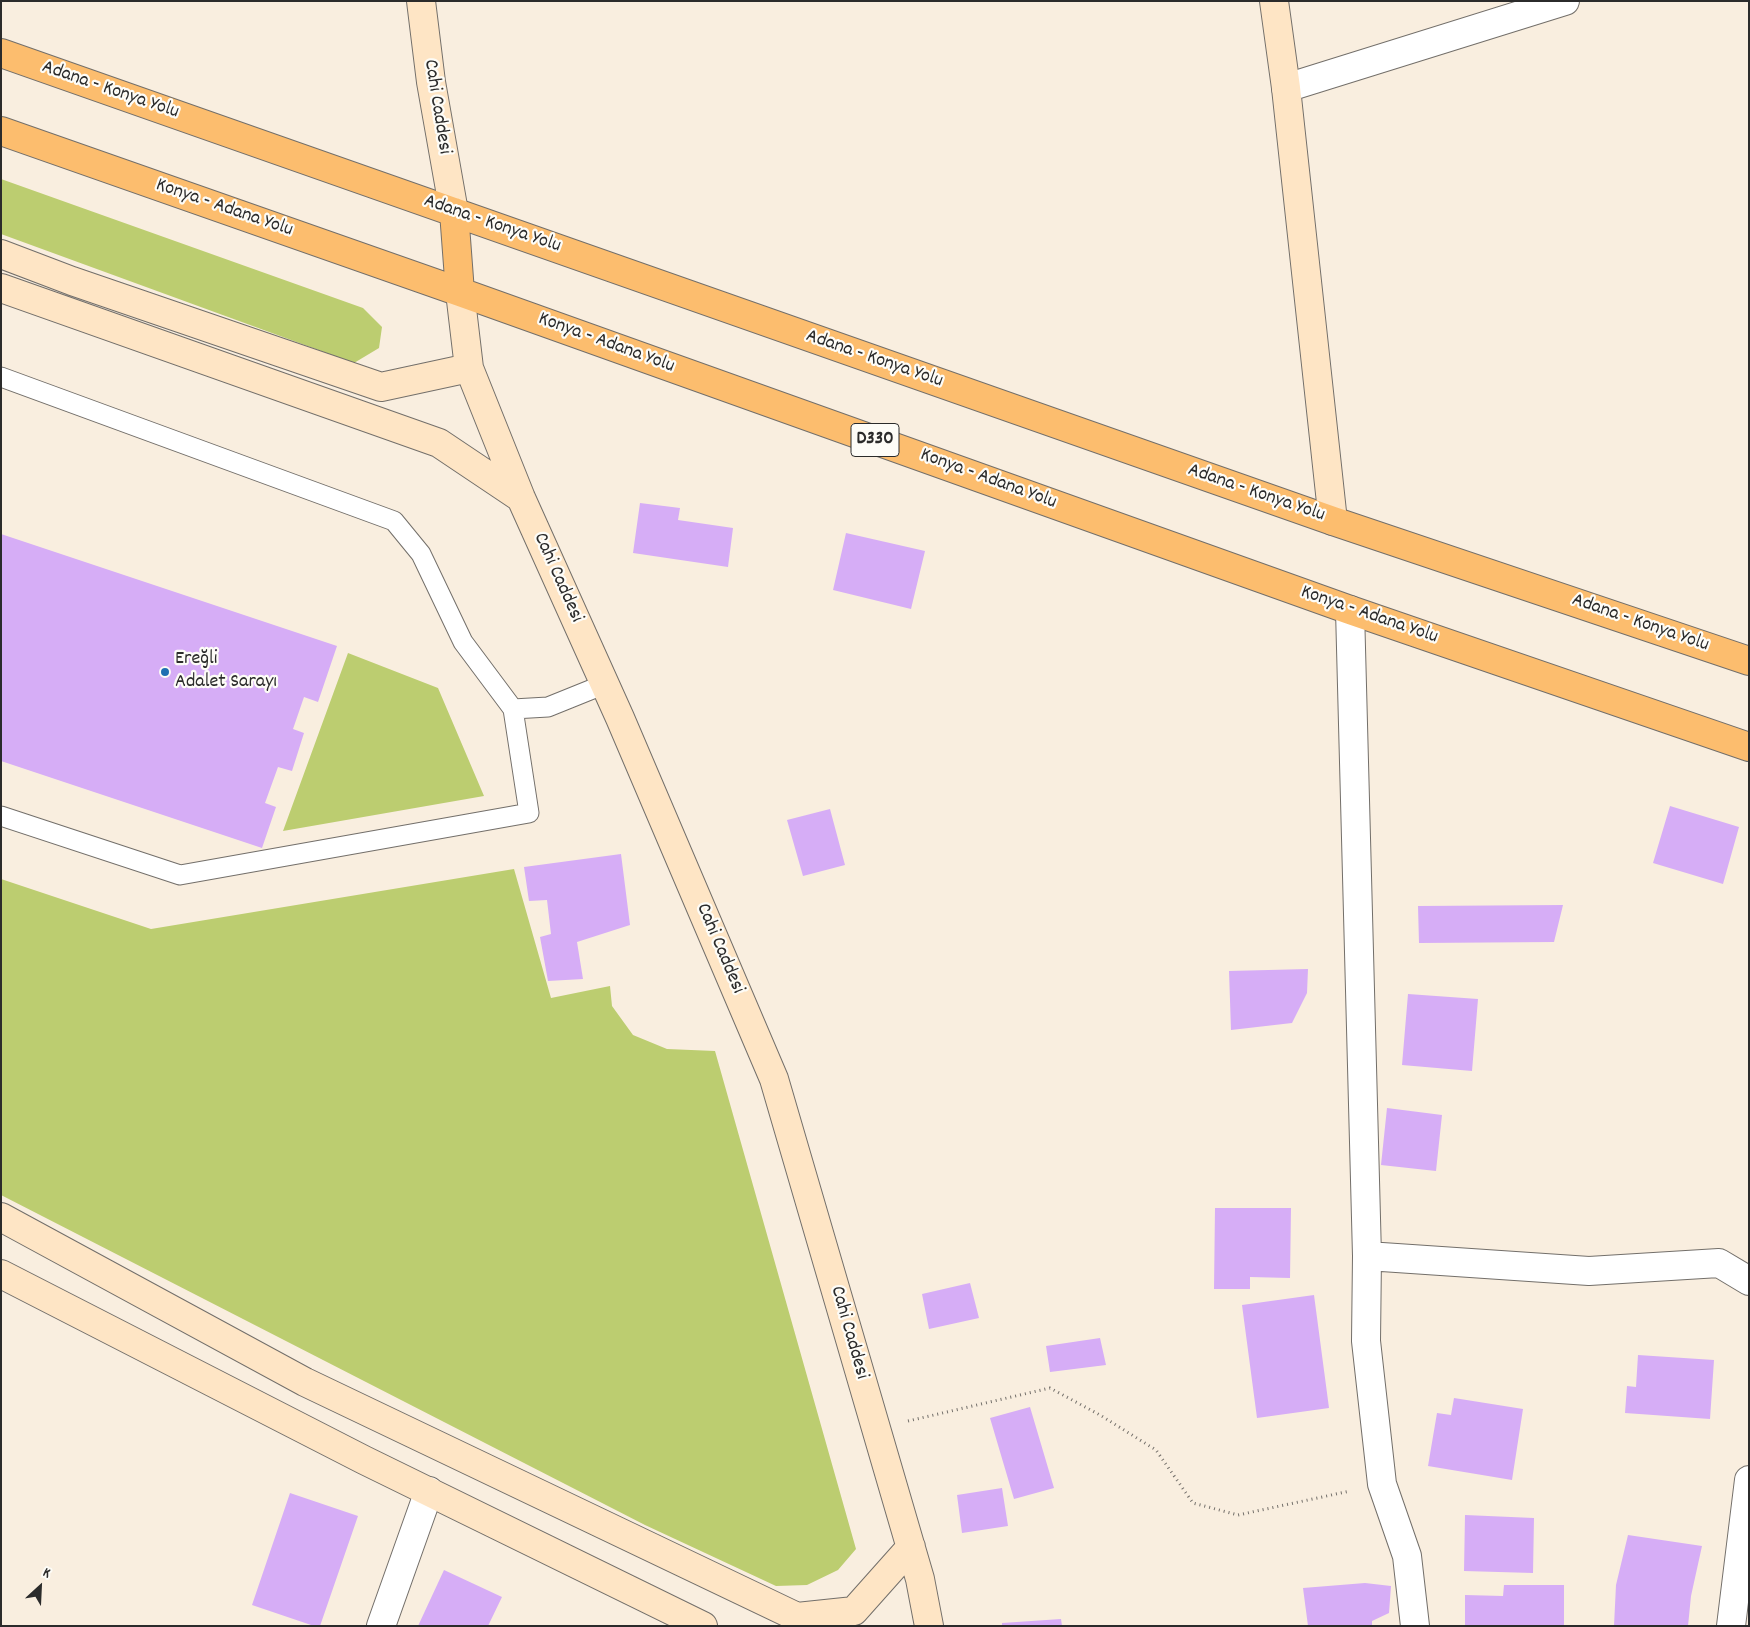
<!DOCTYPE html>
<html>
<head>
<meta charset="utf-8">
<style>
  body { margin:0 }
  #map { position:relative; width:1750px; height:1627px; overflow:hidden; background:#f9eedf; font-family:Dekko,sans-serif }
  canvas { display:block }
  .frame { position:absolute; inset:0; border:2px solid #2b2b2b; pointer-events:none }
  .north { position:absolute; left:15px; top:1562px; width:50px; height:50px; -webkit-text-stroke:4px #fdfcf7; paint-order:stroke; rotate:25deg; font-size:14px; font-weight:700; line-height:20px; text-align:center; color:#2b2b2b }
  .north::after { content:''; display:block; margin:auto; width:18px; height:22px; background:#2b2b2b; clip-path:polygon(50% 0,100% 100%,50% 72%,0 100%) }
</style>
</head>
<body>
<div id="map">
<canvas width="1750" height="1627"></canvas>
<div class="frame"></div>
<div class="north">K</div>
</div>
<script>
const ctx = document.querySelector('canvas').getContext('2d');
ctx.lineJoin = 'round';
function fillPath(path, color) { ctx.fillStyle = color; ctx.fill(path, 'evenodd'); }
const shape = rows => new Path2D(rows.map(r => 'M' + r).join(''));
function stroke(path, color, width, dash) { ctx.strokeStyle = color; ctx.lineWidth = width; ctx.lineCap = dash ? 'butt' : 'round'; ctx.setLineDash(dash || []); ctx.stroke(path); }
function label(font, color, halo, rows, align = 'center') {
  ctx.font = font + ' Dekko,sans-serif'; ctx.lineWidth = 4.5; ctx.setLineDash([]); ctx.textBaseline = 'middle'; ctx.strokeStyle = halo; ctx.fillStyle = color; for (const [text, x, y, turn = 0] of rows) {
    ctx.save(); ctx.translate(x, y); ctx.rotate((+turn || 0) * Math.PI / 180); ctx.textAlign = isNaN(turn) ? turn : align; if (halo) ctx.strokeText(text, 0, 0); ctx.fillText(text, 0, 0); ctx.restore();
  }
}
fillPath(shape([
  [1,179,363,308,382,327,379,348,354,363,1,234],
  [348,653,438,688,484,796,283,831],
  [514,869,551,998,610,986,612,1006,633,1035,667,1049,715,1051,856,1549,838,1570,807,1585,776,1586,645,1525,1,1195,1,879,151,929]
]), '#bccd70');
fillPath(shape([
  [640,503,680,508,678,520,733,528,728,567,633,553],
  [846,533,925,551,911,609,833,590],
  [1,534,337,646,318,702,304,697,293,729,304,733,292,771,278,767,265,803,276,807,262,848,1,761],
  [1670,806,1739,827,1723,884,1653,863],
  [830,809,845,865,803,876,787,820],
  [621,854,630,925,577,942,583,979,548,981,540,937,551,934,547,900,529,901,524,867],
  [1563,905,1554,942,1419,943,1418,906],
  [1308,969,1307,993,1292,1023,1231,1030,1229,971],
  [1408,994,1478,999,1472,1071,1402,1065],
  [1387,1108,1442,1115,1436,1171,1381,1165],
  [1215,1208,1291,1208,1290,1278,1250,1277,1250,1289,1214,1289],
  [970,1283,979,1318,929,1329,922,1294],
  [1314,1295,1329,1408,1257,1418,1242,1305],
  [1100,1338,1106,1365,1050,1372,1046,1346],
  [1638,1355,1714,1360,1710,1419,1625,1413,1627,1386,1636,1387],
  [1454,1398,1523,1409,1512,1480,1428,1466,1437,1413,1451,1415],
  [1030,1407,1054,1488,1014,1499,990,1418],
  [1002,1488,1008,1526,962,1533,957,1495],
  [290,1493,358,1516,320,1626,314,1626,252,1605],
  [1465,1515,1534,1518,1533,1573,1464,1571],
  [1628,1535,1702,1546,1691,1596,1688,1626,1614,1626,1616,1585],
  [444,1570,502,1597,488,1626,418,1626],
  [1365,1583,1391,1586,1389,1613,1372,1621,1372,1626,1308,1626,1303,1588],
  [1504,1585,1564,1585,1564,1626,1465,1626,1465,1595,1503,1596],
  [1061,1619,1062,1626,1002,1626,1002,1623]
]), '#d6adf6');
const lane = shape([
  [1,377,394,521,421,554,463,642,513,709,548,707,605,684],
  [1,816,180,875,529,813,513,709]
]);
const street = shape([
  [1286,88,1565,1],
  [1350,610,1367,1256,1366,1341,1382,1484,1407,1556,1415,1626],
  [1367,1256,1589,1271,1719,1263,1749,1281],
  [381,1626,429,1491],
  [1731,1626,1749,1480]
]);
const secondary = shape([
  [421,1,431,82,454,212],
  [1274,1,1286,88,1333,521],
  [1,254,72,281,381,387,469,368],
  [1,288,439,443,521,498],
  [460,292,469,368,521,498,620,718,774,1079,920,1579,929,1626],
  [1,1217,305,1382,797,1617,854,1611,911,1547],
  [1,1274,364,1460,703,1626]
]);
const highway = shape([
  [1,53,1333,521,1749,661],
  [1,131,460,292,1350,610,1749,747],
  [454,212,460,292]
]);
stroke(lane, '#736f6a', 21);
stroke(street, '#736f6a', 30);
stroke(secondary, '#736f6a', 30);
stroke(highway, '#736f6a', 30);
stroke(shape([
  [908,1421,1050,1388,1100,1415,1156,1450,1193,1503,1238,1515,1350,1491]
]), '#736f6a', 3, [1, 4]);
stroke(lane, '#fff', 19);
stroke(street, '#fff', 28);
stroke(secondary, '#fee5c5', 28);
stroke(highway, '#fcbd6e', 28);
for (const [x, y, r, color] of [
  [165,672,5,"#1f6fb2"]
]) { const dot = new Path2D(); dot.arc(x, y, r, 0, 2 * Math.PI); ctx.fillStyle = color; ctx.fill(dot); stroke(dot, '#fdfcf7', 2); }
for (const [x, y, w] of [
  [875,440,48]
]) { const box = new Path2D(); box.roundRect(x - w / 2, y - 16.5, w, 33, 4); ctx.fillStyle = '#fdfcf7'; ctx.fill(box); stroke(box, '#2b2b2b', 1); }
label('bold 19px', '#2b2b2b', null, [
  ["D330",875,440]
]);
label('20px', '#2b2b2b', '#fdfcf7', [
  ["Adana - Konya Yolu",110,91,19],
  ["Cahi Caddesi",436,107,81],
  ["Konya - Adana Yolu",224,209,19],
  ["Adana - Konya Yolu",492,225,19],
  ["Konya - Adana Yolu",606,344,20],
  ["Adana - Konya Yolu",874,360,19],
  ["Konya - Adana Yolu",988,480,20],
  ["Adana - Konya Yolu",1256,494,19],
  ["Cahi Caddesi",557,578,66],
  ["Konya - Adana Yolu",1369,616,19],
  ["Adana - Konya Yolu",1640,624,19],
  ["Cahi Caddesi",719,949,67],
  ["Cahi Caddesi",848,1333,74]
]);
label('20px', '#2b2b2b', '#fdfcf7', [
  ["Ereğli",175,660],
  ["Adalet Sarayı",175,683]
], 'left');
</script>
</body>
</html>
